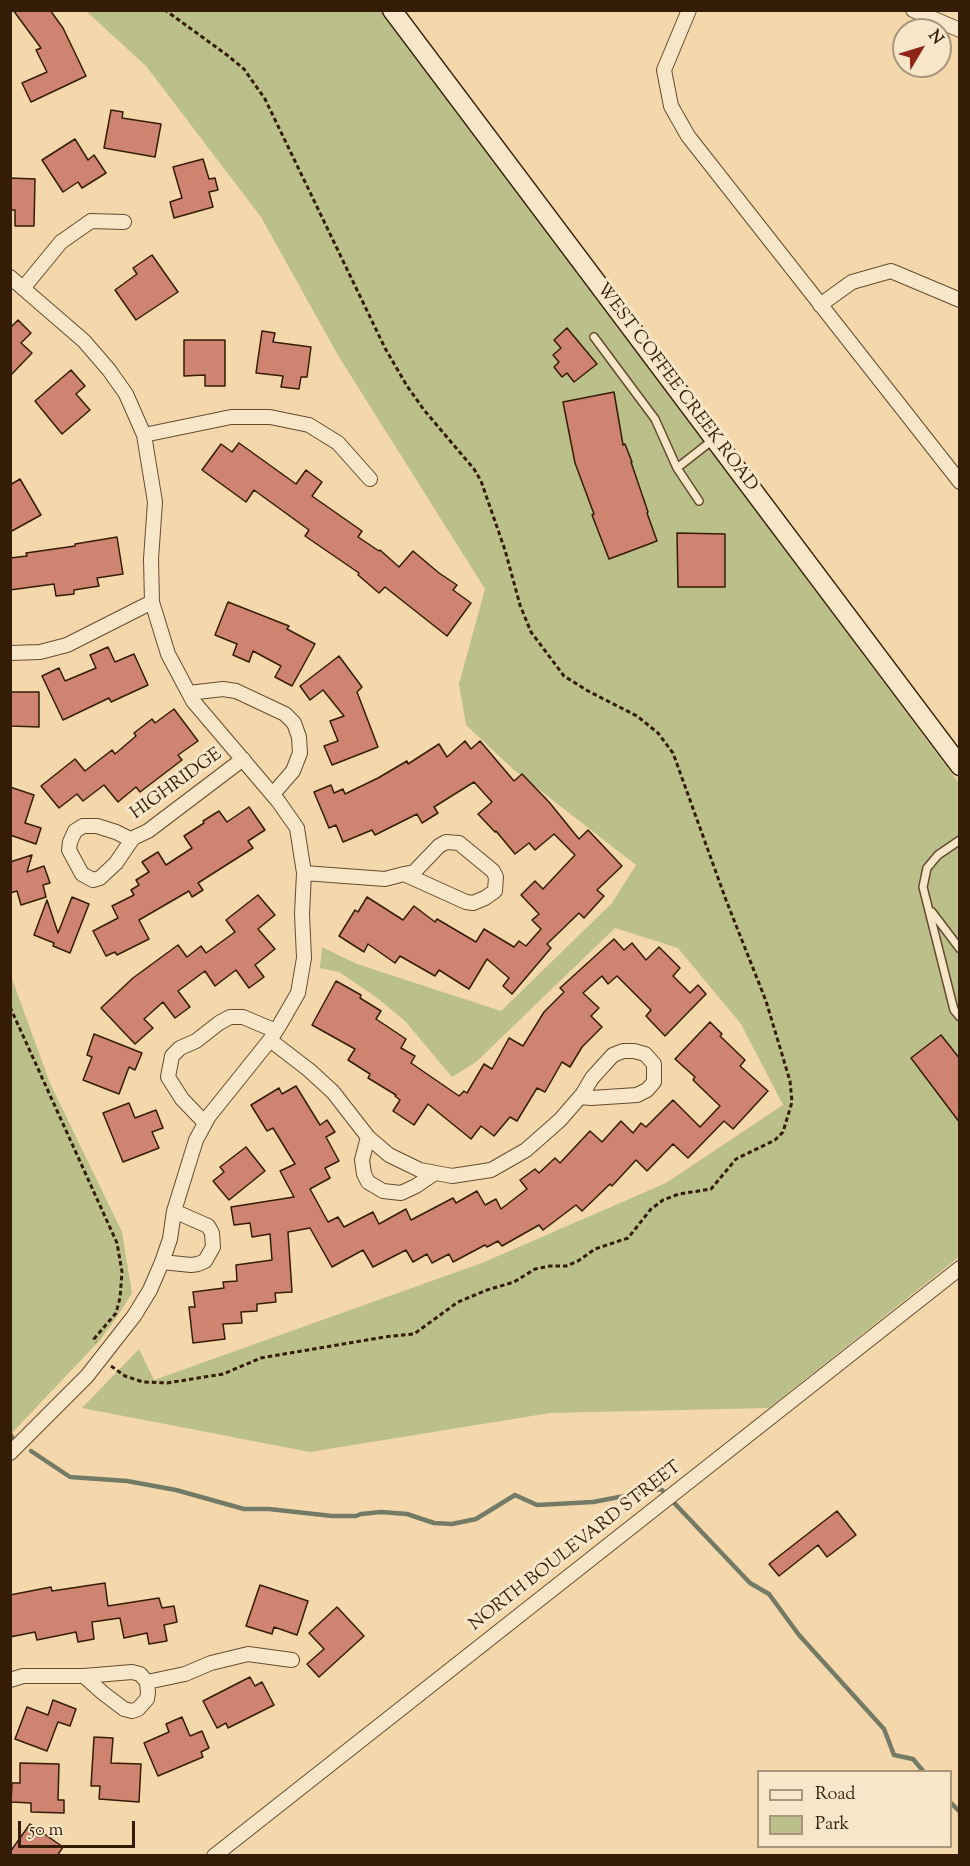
<!DOCTYPE html>
<html>
<head>
<meta charset="utf-8">
<style>
  body { margin:0 }
  #map { position:relative; width:970px; height:1866px; overflow:hidden; background:#f4d8ac; font-family:"Sorts Mill Goudy",serif }
  canvas { display:block }
  .frame { position:absolute; inset:0; border:12px solid #351d05; pointer-events:none }
  .legend { position:absolute; left:757px; top:1770px; width:195px; height:78px; box-sizing:border-box; background:#f8e6c9; border:2px solid #aa967b; margin:0; padding:8px 10px; list-style:none; font-size:18px; color:#351d05 }
  .legend li { display:flex; align-items:center; gap:12px; height:30px }
  .legend b { width:30px; border:2px solid #aa967b }
  .north { position:absolute; left:892px; top:18px; width:60px; height:60px; box-sizing:border-box; background:#f8e6c9; border:2px solid #aa967b; border-radius:50%; rotate:52deg; font-size:16px; font-weight:700; line-height:24px; text-align:center; color:#351d05 }
  .north::after { content:''; display:block; margin:auto; width:21px; height:27px; background:#8f2418; clip-path:polygon(50% 0,100% 100%,50% 72%,0 100%) }
  .scale { position:absolute; left:18px; top:1821px; width:117px; height:27px; box-sizing:border-box; border:3px solid #351d05; border-top:0; padding-left:8px; font-size:18px; line-height:21px; white-space:nowrap; color:#351d05; -webkit-text-stroke:4px #f8e6c9; paint-order:stroke }
</style>
</head>
<body>
<div id="map">
<canvas width="970" height="1866"></canvas>
<div class="frame"></div>
<ul class="legend">
<li><b style="height:8px;background:#f8e6c9"></b>Road</li>
<li><b style="height:16px;background:#bbbf89"></b>Park</li>
</ul>
<div class="north">N</div>
<div class="scale">50 m</div>
</div>
<script>
const ctx = document.querySelector('canvas').getContext('2d');
ctx.lineJoin = 'round';
function fillPath(path, color) { ctx.fillStyle = color; ctx.fill(path, 'evenodd'); }
const shape = rows => new Path2D(rows.map(r => 'M' + r).join(''));
function stroke(path, color, width, dash) { ctx.strokeStyle = color; ctx.lineWidth = width; ctx.lineCap = dash ? 'butt' : 'round'; ctx.setLineDash(dash || []); ctx.stroke(path); }
function label(font, color, halo, rows, align = 'center') {
  ctx.font = font + ' "Sorts Mill Goudy",serif'; ctx.lineWidth = 6; ctx.setLineDash([]); ctx.textBaseline = 'middle'; ctx.strokeStyle = halo; ctx.fillStyle = color; for (const [text, x, y, turn = 0] of rows) {
    ctx.save(); ctx.translate(x, y); ctx.rotate((+turn || 0) * Math.PI / 180); ctx.textAlign = isNaN(turn) ? turn : align; if (halo) ctx.strokeText(text, 0, 0); ctx.fillText(text, 0, 0); ctx.restore();
  }
}
fillPath(shape([
  [86,11,382,11,959,783,959,1257,769,1408,550,1413,310,1452,82,1408,139,1349,154,1380,482,1263,666,1183,783,1105,741,1024,678,948,615,928,476,1062,452,1077,405,1021,376,997,339,972,320,968,322,947,357,964,501,1011,612,903,636,865,514,770,466,725,459,684,485,589,339,357,261,217,146,66],
  [11,976,50,1083,122,1232,132,1293,117,1317,100,1340,11,1434]
]), '#bbbf89');
stroke(shape([
  [10,1434,12,1437],
  [31,1451,70,1477,127,1481,176,1490,244,1509,269,1509,332,1516,356,1516,361,1514,381,1512,407,1514,434,1523,452,1524,476,1519,515,1495,537,1505,593,1502,661,1489,750,1583,769,1594,799,1635,884,1729,894,1755,913,1759,924,1772],
  [950,1802,960,1812]
]), '#737b67', 4.5);
const building = shape([
  [13,10,50,10,63,28,86,76,31,102,22,83,47,72,36,50,41,48,13,10],
  [111,110,123,112,122,118,161,124,155,157,104,148,111,110],
  [75,139,88,160,94,155,106,173,82,188,78,182,63,192,42,160,75,139],
  [203,159,209,179,215,178,218,190,209,192,213,207,174,218,170,202,182,198,173,167,203,159],
  [10,178,35,179,34,226,15,226,15,210,10,210,10,178],
  [152,255,178,292,136,320,115,290,137,274,133,268,152,255],
  [18,320,31,333,21,343,32,353,10,376,10,328,18,320],
  [567,328,597,364,574,382,567,373,562,377,554,367,559,362,553,355,561,348,554,340,567,328],
  [262,331,275,333,273,342,311,347,307,377,301,377,299,389,281,387,283,376,256,373,262,331],
  [184,340,225,340,225,386,205,386,205,375,184,376,184,340],
  [71,370,85,386,76,394,90,410,62,434,35,401,71,370],
  [614,392,623,445,625,444,632,462,631,462,648,512,647,513,657,541,609,559,592,515,594,514,575,463,563,402,614,392],
  [239,443,296,484,306,470,322,482,312,496,362,531,358,537,379,551,380,550,399,567,413,551,439,573,457,585,453,590,471,603,447,636,385,587,379,593,358,575,359,573,305,536,309,530,254,490,246,502,202,470,221,444,232,452,239,443],
  [20,479,41,515,10,532,10,485,20,479],
  [677,533,725,534,725,587,678,587,677,533],
  [117,537,123,574,97,578,99,586,74,590,74,594,56,596,54,584,10,590,10,558,27,556,26,553,75,546,75,544,117,537],
  [228,602,289,626,287,629,315,644,292,686,275,677,281,666,253,651,249,662,233,655,237,644,215,635,228,602],
  [108,647,115,662,134,654,148,685,111,702,109,698,63,720,42,676,59,668,65,681,96,668,90,655,108,647],
  [339,656,362,687,357,692,378,747,332,765,324,746,338,741,330,721,344,716,323,690,310,700,300,686,339,656],
  [10,692,39,692,39,727,10,726,10,692],
  [174,709,198,741,178,755,182,760,140,792,136,787,118,802,104,785,83,801,77,794,59,808,41,786,75,759,85,771,112,750,115,754,136,736,134,733,152,719,155,723,174,709],
  [465,741,471,749,480,741,514,781,522,774,549,802,579,839,588,830,622,866,597,890,604,896,584,918,579,913,547,944,551,948,512,994,503,986,509,978,487,959,469,989,439,970,435,976,400,956,395,963,368,944,364,952,339,936,355,910,358,912,367,897,403,920,414,906,435,922,437,919,476,942,484,929,514,947,519,941,526,946,541,929,532,920,539,914,521,895,535,881,543,889,575,855,554,834,535,850,529,843,515,854,496,831,495,832,478,814,492,802,474,782,434,807,438,813,422,823,417,814,375,835,372,830,343,842,336,825,329,828,314,792,331,785,334,793,343,789,345,794,378,778,407,761,408,764,439,744,447,757,465,741],
  [10,787,34,795,25,823,41,828,36,844,10,835,10,787],
  [249,807,265,830,248,841,253,848,198,883,203,890,192,897,189,891,139,920,149,939,117,955,115,952,106,956,93,931,118,918,112,906,134,895,131,890,139,885,136,880,149,872,142,862,158,852,166,865,192,848,184,836,204,823,203,821,219,811,227,822,249,807],
  [32,855,27,872,44,866,50,883,43,885,46,897,21,905,17,891,10,893,10,862,32,855],
  [258,895,275,915,258,929,275,949,255,965,264,977,249,988,236,970,215,986,205,971,178,991,190,1007,175,1018,163,1002,144,1019,153,1028,135,1044,101,1008,133,978,178,945,187,957,201,946,206,953,235,932,226,920,258,895],
  [72,897,89,904,70,953,53,946,54,943,34,935,47,900,58,933,72,897],
  [614,939,624,950,632,943,646,960,659,947,680,968,673,976,690,993,698,985,706,994,665,1036,646,1016,651,1010,617,976,608,984,602,976,583,993,599,1008,591,1016,602,1027,582,1047,570,1067,562,1062,545,1092,537,1088,517,1121,510,1117,494,1136,481,1126,471,1139,428,1104,414,1125,393,1111,400,1100,395,1096,396,1095,368,1078,370,1074,348,1060,355,1049,312,1025,336,981,361,995,360,998,381,1011,376,1019,406,1039,401,1048,415,1056,411,1063,459,1096,464,1091,467,1093,484,1064,492,1069,509,1038,523,1046,544,1012,564,992,560,988,614,939],
  [710,1022,722,1034,720,1036,745,1060,740,1066,768,1091,733,1129,724,1121,688,1158,673,1144,647,1171,636,1160,612,1186,610,1184,582,1211,576,1205,543,1230,539,1225,502,1246,498,1241,487,1247,485,1245,453,1262,449,1254,432,1263,427,1254,413,1262,406,1250,373,1267,363,1250,332,1267,310,1228,288,1232,292,1292,275,1293,276,1302,257,1304,257,1311,241,1312,242,1323,223,1324,225,1339,193,1343,189,1307,195,1307,193,1292,224,1288,223,1282,237,1281,236,1265,272,1260,270,1234,252,1237,250,1223,234,1225,231,1207,294,1197,280,1171,295,1164,273,1128,267,1131,251,1105,279,1088,282,1094,296,1086,320,1125,327,1120,335,1132,326,1137,339,1161,325,1168,330,1178,310,1189,328,1222,338,1217,344,1227,373,1212,379,1224,406,1209,411,1220,453,1198,456,1203,477,1191,485,1205,496,1199,501,1209,527,1189,520,1180,535,1169,539,1173,555,1158,560,1163,590,1131,602,1142,621,1121,633,1133,641,1123,646,1127,673,1100,700,1127,720,1106,693,1080,695,1077,675,1059,710,1022],
  [94,1034,142,1053,135,1070,129,1067,119,1094,83,1080,92,1057,87,1055,94,1034],
  [941,1035,960,1059,960,1123,911,1058,941,1035],
  [129,1103,135,1118,156,1110,163,1128,152,1132,159,1148,123,1162,103,1113,129,1103],
  [246,1147,265,1171,229,1200,213,1181,224,1172,220,1167,246,1147],
  [837,1511,856,1535,827,1557,818,1545,779,1576,769,1564,837,1511],
  [105,1583,108,1606,159,1598,162,1608,174,1606,177,1622,164,1625,167,1641,149,1644,147,1633,124,1638,120,1618,92,1622,94,1639,78,1642,76,1632,37,1640,35,1632,10,1637,10,1595,51,1587,52,1591,105,1583],
  [260,1585,308,1601,297,1635,274,1627,272,1634,246,1626,260,1585],
  [337,1607,364,1636,319,1677,307,1664,324,1649,309,1633,337,1607],
  [250,1677,255,1686,262,1682,274,1705,228,1728,226,1723,217,1728,203,1701,250,1677],
  [53,1700,76,1709,70,1726,58,1722,47,1751,15,1739,27,1707,48,1715,53,1700],
  [182,1717,190,1736,202,1731,209,1748,201,1752,203,1757,158,1776,144,1743,169,1732,166,1724,182,1717],
  [94,1737,113,1738,111,1763,141,1764,139,1802,99,1799,100,1786,91,1786,94,1737],
  [20,1763,59,1764,58,1800,64,1800,64,1813,31,1812,31,1803,11,1802,12,1783,20,1783,20,1763],
  [30,1824,63,1847,57,1856,10,1856,10,1852,30,1824]
]);
fillPath(building, '#ce8471');
stroke(building, '#351d05', 1.5);
const lane = shape([
  [594,337,655,419,677,468,699,501],
  [677,468,714,439],
  [960,840,938,855,927,868,923,887,954,1010,960,1017],
  [932,912,960,949]
]);
const street = shape([
  [689,10,664,70,671,106,688,136,960,482],
  [913,10,960,30],
  [10,277,84,341,109,370,126,394,144,435,155,502,151,559,152,602,168,654,193,701,278,801,297,828,304,873,302,914,304,958,298,993,279,1026,270,1040,209,1116,196,1140,174,1211,170,1239,162,1262,150,1290,134,1316,87,1376,10,1453],
  [24,287,61,242,91,221,124,222],
  [820,305,852,282,891,271,960,300],
  [144,435,231,417,270,417,309,425,338,443,370,479],
  [10,653,40,652,67,645,152,602],
  [189,693,223,689,236,691,285,714,294,723,299,737,300,753,293,771,273,794],
  [132,840,116,832,97,826,83,826,75,831,70,842,69,850,82,874,93,880,100,878,116,863,133,838,148,831,243,759],
  [304,873,385,879,404,874,414,872,439,846,446,842,459,843,493,871,496,877,495,891,485,898,473,903,466,902,404,874],
  [270,1040,309,1070,333,1092,368,1137,389,1155,420,1170,452,1176,491,1170,526,1150,560,1120,580,1097,582,1095,592,1078,613,1055,623,1051,634,1051,645,1054,654,1064,654,1082,647,1090,637,1095,591,1098,580,1097],
  [205,1123,182,1099,168,1077,172,1056,180,1048,196,1041,219,1023,230,1017,243,1017,276,1031],
  [368,1137,362,1160,364,1174,368,1182,383,1191,401,1193,416,1186,435,1173],
  [162,1262,191,1265,198,1264,205,1261,213,1247,212,1233,208,1226,174,1211],
  [10,1680,23,1676,84,1676,132,1672,140,1674,147,1682,148,1693,147,1699,138,1709,132,1711,124,1709,103,1693,84,1676],
  [147,1682,185,1674,211,1663,248,1654,292,1660],
  [214,1856,960,1268]
]);
const secondary = shape([
  [392,10,960,766]
]);
stroke(lane, '#654c2f', 10);
stroke(street, '#654c2f', 16);
stroke(secondary, '#351d05', 21);
stroke(shape([
  [10,1007,117,1243,122,1272,120,1298,116,1313,94,1339,96,1342],
  [111,1366,125,1376,143,1382,167,1383,223,1374,261,1358,384,1337,414,1334,458,1302,487,1290,514,1282,535,1269,550,1266,566,1266,578,1261,595,1249,628,1238,651,1209,663,1200,679,1194,711,1189,736,1159,775,1140,783,1132,792,1102,790,1081,766,1001,726,900,673,753,658,733,637,716,588,691,564,676,531,632,520,605,505,550,481,481,474,469,424,410,407,386,385,348,265,99,244,69,227,55,165,10]
]), '#351d05', 3, [4.5, 3]);
stroke(lane, '#f8e6c9', 7);
stroke(street, '#f8e6c9', 14);
stroke(secondary, '#f8e6c9', 18);
label('18px', '#351d05', '#f8e6c9', [
  ["WEST COFFEE CREEK ROAD",676,388,53],
  ["HIGHRIDGE",177,785,-36],
  ["NORTH BOULEVARD STREET",576,1547,-38]
]);
</script>
</body>
</html>
